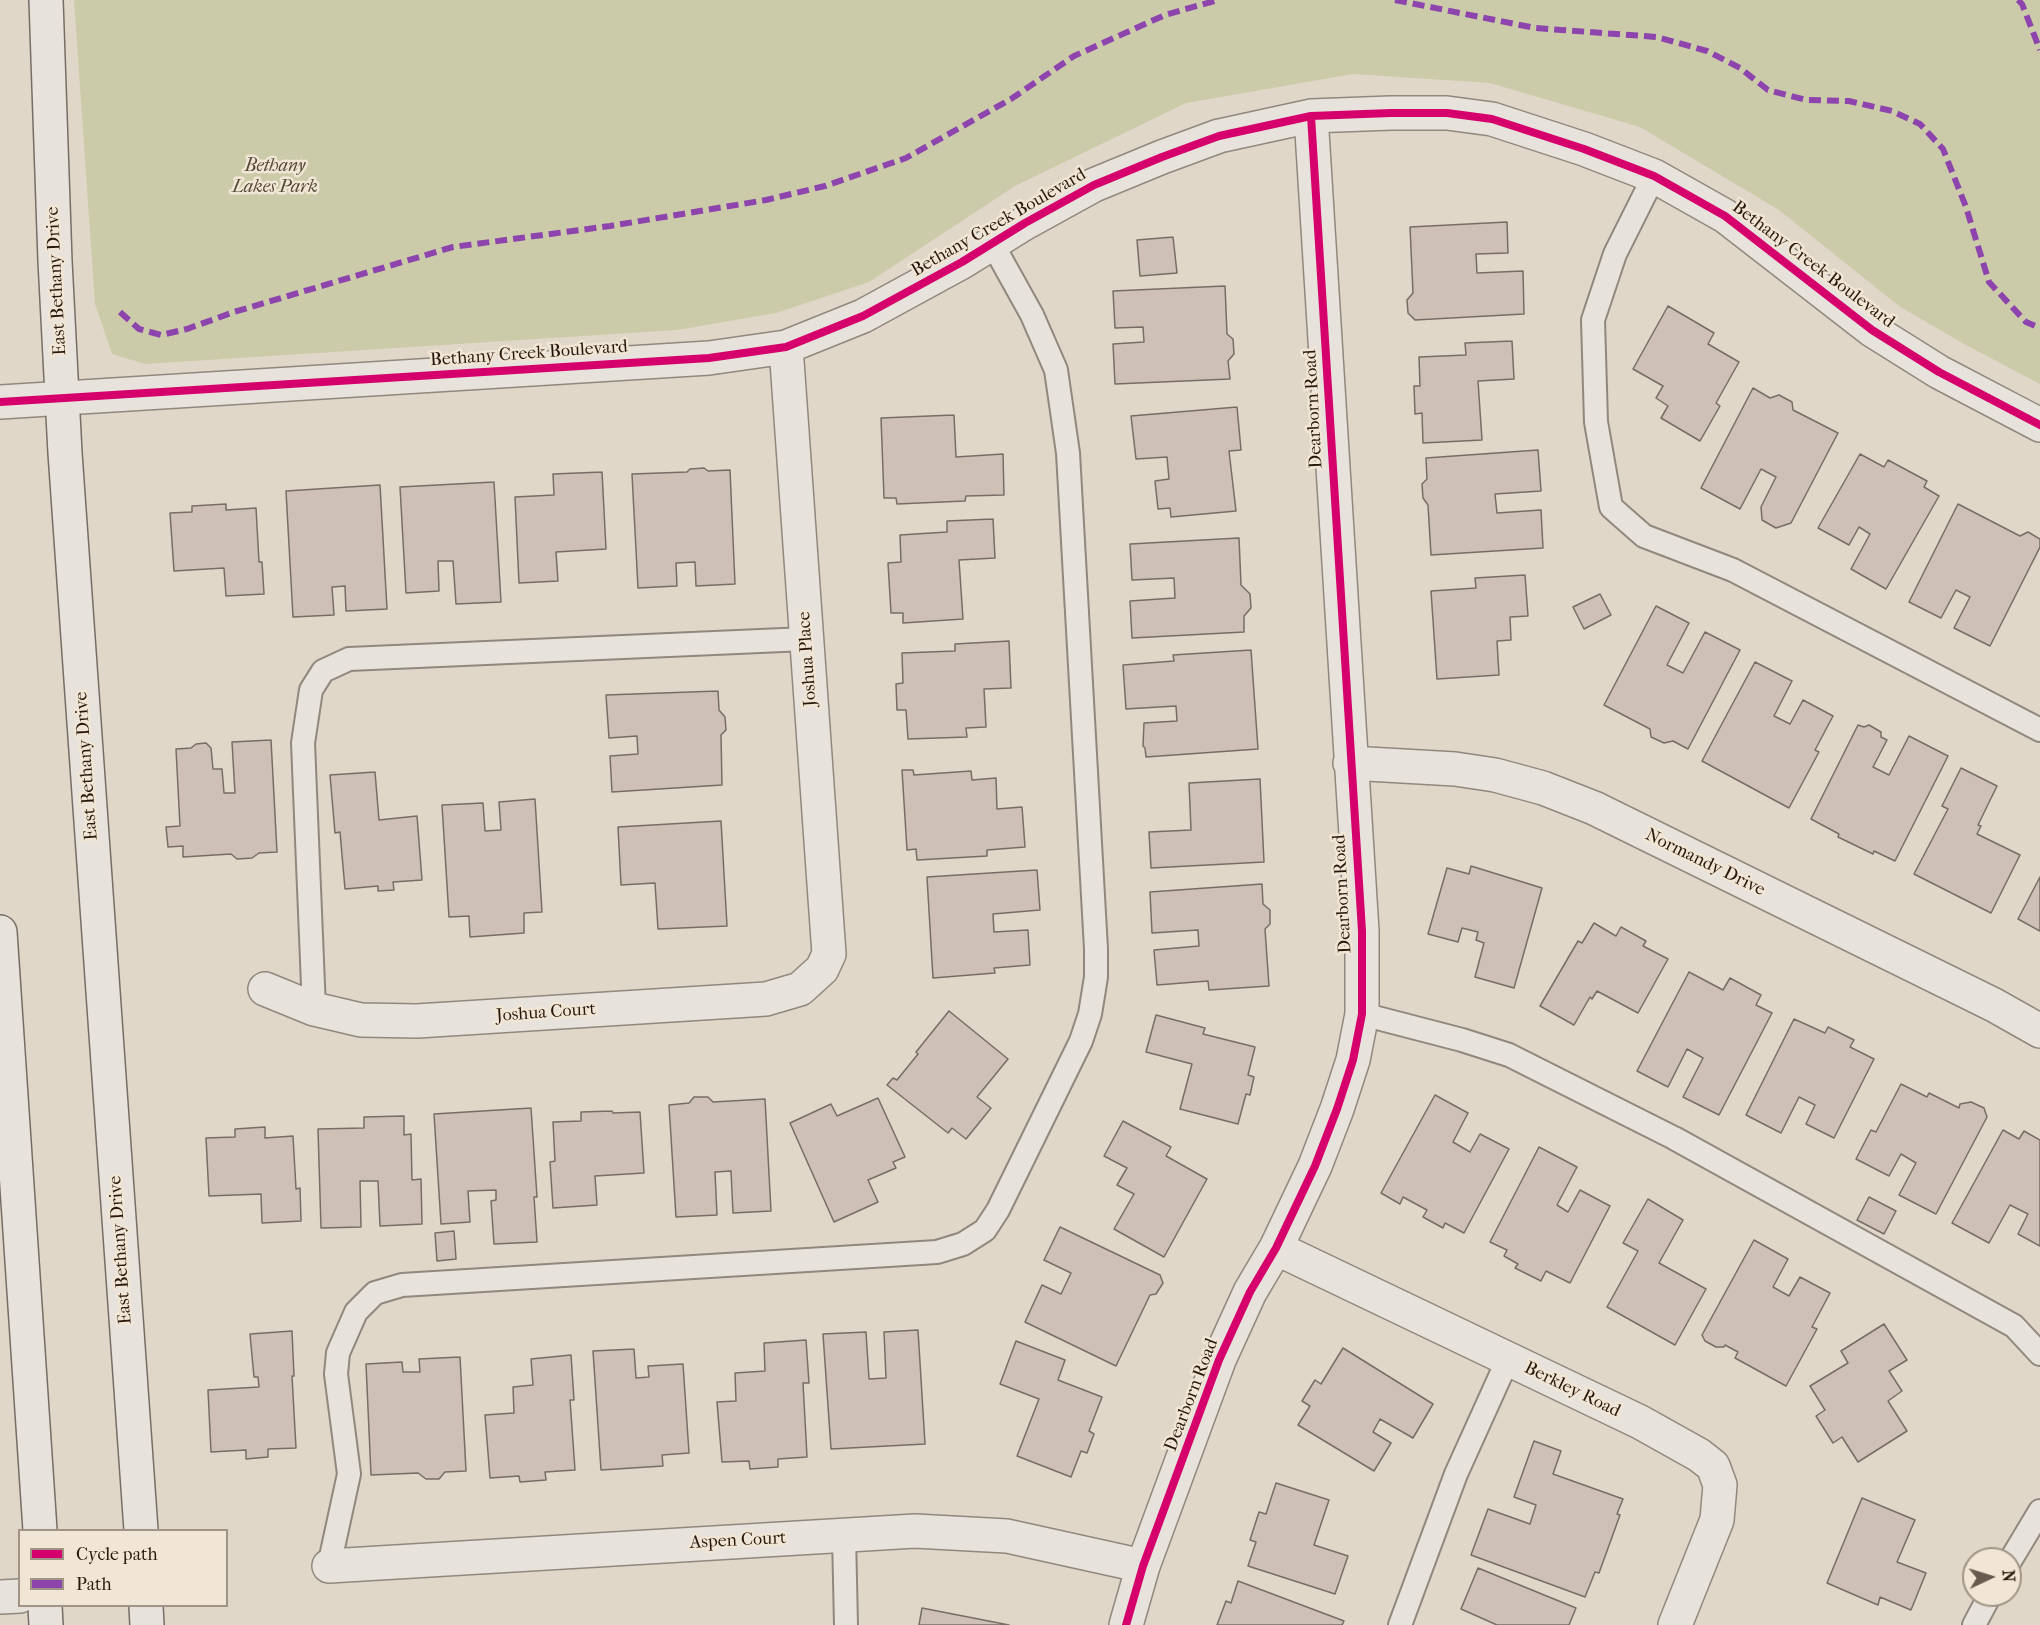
<!DOCTYPE html>
<html>
<head>
<meta charset="utf-8">
<style>
  body { margin:0 }
  #map { position:relative; width:2040px; height:1625px; overflow:hidden; background:#e0d7c8; font-family:"IM FELL French Canon",serif }
  canvas { display:block }
  .legend { position:absolute; left:18px; top:1529px; width:210px; height:78px; box-sizing:border-box; background:#f1e6d5; border:2px solid #a19385; margin:0; padding:8px 10px; list-style:none; font-size:18px; color:#28170c }
  .legend li { display:flex; align-items:center; gap:12px; height:30px }
  .legend b { width:30px; border:2px solid #a19385 }
  .north { position:absolute; left:1962px; top:1547px; width:60px; height:60px; box-sizing:border-box; background:#f1e6d5; border:2px solid #a19385; border-radius:50%; rotate:86deg; font-size:16px; font-weight:700; line-height:24px; text-align:center; color:#28170c }
  .north::after { content:''; display:block; margin:auto; width:21px; height:27px; background:#685a4e; clip-path:polygon(50% 0,100% 100%,50% 72%,0 100%) }
</style>
</head>
<body>
<div id="map">
<canvas width="2040" height="1625"></canvas>
<ul class="legend">
<li><b style="height:8px;background:#d6006c"></b>Cycle path</li>
<li><b style="height:8px;background:#8e44ad"></b>Path</li>
</ul>
<div class="north">N</div>
</div>
<script>
const ctx = document.querySelector('canvas').getContext('2d');
ctx.lineJoin = 'round';
function fillPath(path, color) { ctx.fillStyle = color; ctx.fill(path, 'evenodd'); }
const shape = rows => new Path2D(rows.map(r => 'M' + r).join(''));
function stroke(path, color, width, dash) { ctx.strokeStyle = color; ctx.lineWidth = width; ctx.lineCap = dash ? 'butt' : 'round'; ctx.setLineDash(dash || []); ctx.stroke(path); }
function label(font, color, halo, rows, align = 'center') {
  ctx.font = font + ' "IM FELL French Canon",serif'; ctx.lineWidth = 5; ctx.setLineDash([]); ctx.textBaseline = 'middle'; ctx.strokeStyle = halo; ctx.fillStyle = color; for (const [text, x, y, turn = 0] of rows) {
    ctx.save(); ctx.translate(x, y); ctx.rotate((+turn || 0) * Math.PI / 180); ctx.textAlign = isNaN(turn) ? turn : align; if (halo) ctx.strokeText(text, 0, 0); ctx.fillText(text, 0, 0); ctx.restore();
  }
}
fillPath(shape([
  [74,0,2040,0,2040,384,1964,344,1899,306,1779,210,1640,127,1490,83,1353,74,1186,103,1015,186,869,282,776,313,677,330,145,364,112,354,95,304]
]), '#cbcaa9');
const building = shape([
  [1507,222,1508,253,1476,254,1477,273,1523,271,1524,314,1415,320,1408,313,1407,300,1413,293,1410,227,1507,222],
  [1173,237,1177,273,1140,276,1137,240,1173,237],
  [1225,286,1227,334,1233,339,1234,354,1228,361,1230,379,1115,384,1113,344,1144,342,1143,327,1115,328,1113,291,1225,286],
  [1668,306,1714,333,1708,344,1739,362,1716,403,1720,406,1700,441,1661,418,1668,406,1656,398,1663,386,1633,369,1668,306],
  [1512,341,1514,379,1478,381,1482,440,1423,443,1422,413,1415,414,1414,386,1420,386,1419,357,1466,355,1465,343,1512,341],
  [1753,388,1770,398,1779,395,1792,402,1793,410,1838,433,1791,523,1776,528,1762,520,1761,507,1776,477,1761,469,1740,509,1701,488,1753,388],
  [1237,407,1241,450,1229,451,1236,511,1171,517,1170,508,1158,509,1155,481,1169,479,1167,457,1136,459,1131,416,1237,407],
  [954,415,956,457,1003,454,1004,495,966,496,965,501,897,504,896,498,884,498,881,418,954,415],
  [1538,450,1541,491,1495,494,1497,513,1541,510,1543,548,1431,555,1428,505,1423,498,1422,484,1427,479,1426,458,1538,450],
  [1860,454,1884,467,1888,460,1927,481,1924,487,1939,496,1886,589,1851,569,1870,534,1859,527,1849,545,1818,528,1860,454],
  [704,468,708,471,730,470,735,584,696,586,695,562,676,563,677,586,638,588,632,474,687,472,690,469,704,468],
  [602,472,606,549,556,552,558,581,519,583,515,497,554,495,553,474,602,472],
  [494,482,501,602,456,604,453,561,438,561,439,591,406,593,400,487,494,482],
  [380,485,387,609,346,611,345,586,332,587,334,615,293,617,286,491,380,485],
  [226,504,226,510,256,508,259,562,262,562,264,594,226,596,224,568,174,571,170,513,192,512,192,506,226,504],
  [1958,504,2020,536,2028,532,2040,539,2040,547,1990,646,1954,628,1970,597,1956,590,1941,618,1909,602,1958,504],
  [993,519,995,558,959,560,963,619,903,623,903,613,891,613,888,563,901,562,900,535,947,532,947,521,993,519],
  [1239,538,1241,585,1250,594,1251,608,1244,616,1244,632,1132,638,1130,601,1175,598,1174,578,1132,580,1130,544,1239,538],
  [1525,575,1528,616,1510,617,1511,640,1497,641,1499,675,1437,679,1431,591,1476,588,1475,578,1525,575],
  [1600,594,1611,615,1584,629,1573,607,1600,594],
  [1656,606,1689,623,1667,665,1683,673,1705,632,1740,650,1688,749,1673,741,1664,743,1651,737,1650,729,1604,705,1656,606],
  [1009,641,1011,688,984,689,986,727,966,728,967,737,908,739,906,710,897,710,896,684,903,683,902,653,955,651,955,644,1009,641],
  [1251,650,1258,749,1146,757,1145,748,1143,746,1144,723,1177,721,1176,706,1126,709,1123,665,1174,661,1173,655,1251,650],
  [1755,662,1792,681,1774,716,1790,724,1803,700,1833,716,1815,750,1819,752,1789,808,1702,761,1755,662],
  [718,691,719,710,725,717,726,730,721,735,722,785,612,792,610,756,638,754,637,736,609,738,606,695,718,691],
  [1858,725,1864,727,1869,725,1881,732,1881,737,1887,740,1873,767,1889,775,1909,736,1948,756,1895,861,1874,851,1873,854,1838,837,1839,834,1811,819,1858,725],
  [271,740,277,852,259,853,252,858,237,859,231,854,183,857,183,846,168,847,166,827,180,826,176,749,191,748,196,744,206,743,211,748,213,769,222,769,224,793,235,793,232,742,271,740],
  [1961,768,1997,786,1978,825,1981,826,1977,834,2020,855,1991,913,1914,874,1948,809,1942,806,1961,768],
  [902,770,913,770,914,775,971,771,972,780,996,778,997,809,1022,807,1025,847,987,850,987,856,917,860,916,849,907,850,902,770],
  [375,772,379,820,417,816,422,880,393,882,394,890,378,891,378,886,345,889,340,832,335,833,330,775,375,772],
  [1260,779,1264,862,1151,868,1149,832,1191,830,1189,783,1260,779],
  [535,799,542,912,524,913,524,933,470,937,469,916,449,917,442,805,483,803,485,831,501,830,499,802,535,799],
  [721,821,727,926,658,929,655,883,621,885,618,827,721,821],
  [1471,866,1542,888,1514,988,1475,977,1484,943,1476,940,1478,932,1462,928,1458,942,1428,934,1447,868,1469,874,1471,866],
  [1037,870,1040,910,993,914,994,932,1028,930,1030,965,994,968,995,973,933,978,927,877,1037,870],
  [2040,877,2040,931,2018,919,2040,877],
  [1262,884,1263,904,1270,910,1270,924,1265,929,1269,986,1209,990,1208,981,1157,985,1154,950,1199,946,1198,930,1152,933,1150,892,1262,884],
  [1594,923,1616,936,1621,927,1646,941,1643,946,1668,959,1638,1013,1597,991,1592,999,1590,997,1574,1025,1540,1006,1578,941,1582,943,1594,923],
  [1689,972,1723,990,1730,978,1761,995,1756,1005,1772,1013,1719,1115,1683,1097,1703,1058,1687,1049,1668,1087,1637,1071,1689,972],
  [949,1011,1008,1059,977,1097,991,1108,966,1139,952,1128,948,1133,887,1085,893,1078,897,1080,918,1054,916,1052,949,1011],
  [1156,1015,1205,1028,1203,1034,1255,1047,1248,1075,1254,1077,1250,1095,1246,1094,1238,1124,1180,1109,1192,1064,1146,1052,1156,1015],
  [1794,1019,1825,1033,1828,1027,1854,1040,1850,1047,1874,1059,1834,1138,1806,1124,1815,1105,1799,1097,1781,1133,1746,1115,1794,1019],
  [1901,1084,1927,1097,1929,1093,1959,1108,1960,1104,1971,1102,1984,1108,1987,1117,1936,1214,1899,1195,1916,1163,1901,1154,1889,1176,1856,1159,1871,1130,1876,1132,1901,1084],
  [1435,1095,1468,1113,1453,1142,1470,1152,1480,1134,1509,1149,1464,1233,1445,1223,1443,1228,1423,1217,1427,1210,1403,1197,1400,1204,1381,1193,1435,1095],
  [694,1097,708,1097,713,1102,765,1099,771,1211,733,1213,731,1171,715,1172,717,1215,676,1217,669,1105,689,1103,694,1097],
  [878,1098,905,1157,893,1162,896,1168,868,1180,878,1202,834,1222,790,1123,831,1104,837,1116,878,1098],
  [531,1108,537,1197,534,1197,537,1242,494,1244,491,1201,496,1200,496,1190,468,1191,470,1222,441,1224,434,1114,531,1108],
  [612,1111,613,1113,640,1112,644,1173,595,1176,597,1205,553,1208,550,1162,555,1161,553,1122,581,1121,581,1112,612,1111],
  [404,1116,404,1135,411,1134,412,1180,421,1179,422,1224,380,1226,378,1181,360,1181,361,1227,321,1228,318,1129,364,1128,364,1117,404,1116],
  [1123,1121,1171,1147,1166,1156,1207,1179,1164,1257,1114,1229,1134,1194,1117,1185,1127,1168,1104,1156,1123,1121],
  [265,1127,265,1138,293,1136,296,1189,300,1188,301,1221,262,1223,261,1194,209,1196,206,1138,235,1137,235,1129,265,1127],
  [2003,1130,2019,1139,2024,1131,2040,1140,2040,1246,2018,1234,2028,1214,2010,1205,1989,1243,1952,1223,2003,1130],
  [1539,1147,1577,1167,1557,1205,1568,1212,1580,1190,1610,1206,1570,1283,1546,1271,1541,1281,1515,1268,1518,1264,1504,1256,1507,1250,1490,1242,1539,1147],
  [1869,1197,1896,1211,1884,1234,1857,1220,1869,1197],
  [1648,1199,1683,1220,1659,1263,1706,1289,1675,1345,1607,1307,1638,1251,1623,1243,1648,1199],
  [1060,1227,1160,1275,1163,1283,1156,1294,1150,1295,1116,1366,1025,1322,1042,1285,1061,1294,1071,1273,1044,1260,1060,1227],
  [454,1231,456,1259,437,1261,435,1233,454,1231],
  [1754,1240,1788,1259,1773,1287,1789,1296,1800,1277,1830,1293,1812,1327,1817,1329,1786,1386,1735,1358,1738,1352,1725,1345,1724,1347,1716,1347,1705,1341,1702,1335,1754,1240],
  [1884,1324,1907,1360,1889,1371,1902,1391,1888,1401,1907,1431,1858,1462,1842,1437,1833,1443,1816,1416,1825,1410,1810,1386,1848,1363,1841,1351,1884,1324],
  [918,1330,925,1444,831,1449,823,1334,866,1332,869,1379,886,1378,884,1332,918,1330],
  [292,1331,294,1376,292,1376,296,1448,268,1449,268,1457,246,1459,246,1450,211,1452,208,1390,259,1387,258,1377,254,1377,250,1334,292,1331],
  [806,1340,809,1383,803,1383,807,1457,778,1459,778,1467,750,1469,749,1461,722,1462,717,1402,736,1401,735,1373,765,1371,764,1343,806,1340],
  [1016,1341,1065,1360,1058,1380,1102,1397,1089,1431,1094,1434,1087,1453,1081,1451,1071,1477,1017,1456,1039,1399,1000,1384,1016,1341],
  [1343,1348,1433,1404,1413,1438,1380,1419,1373,1432,1391,1443,1374,1471,1298,1425,1310,1406,1302,1401,1315,1380,1321,1384,1343,1348],
  [634,1349,636,1378,649,1377,648,1366,683,1364,689,1453,662,1455,663,1466,601,1470,593,1351,634,1349],
  [571,1355,574,1400,570,1400,575,1470,545,1472,546,1480,520,1482,519,1476,490,1478,485,1415,514,1413,513,1387,533,1385,531,1359,571,1355],
  [460,1357,466,1471,445,1472,439,1479,426,1479,418,1473,371,1475,366,1364,402,1362,403,1372,420,1372,419,1359,460,1357],
  [1534,1441,1561,1451,1553,1474,1623,1499,1617,1514,1620,1515,1599,1573,1595,1572,1585,1597,1471,1555,1488,1509,1530,1524,1536,1505,1514,1497,1534,1441],
  [1276,1483,1329,1500,1314,1545,1348,1556,1335,1594,1248,1566,1256,1542,1250,1540,1259,1512,1266,1514,1276,1483],
  [1862,1498,1915,1520,1897,1562,1926,1573,1911,1610,1880,1597,1878,1605,1827,1583,1862,1498],
  [1478,1568,1576,1608,1569,1625,1497,1625,1461,1609,1478,1568],
  [1238,1581,1344,1621,1342,1625,1217,1625,1226,1601,1231,1603,1238,1581],
  [922,1608,1009,1625,919,1625,922,1608]
]);
fillPath(building, '#cfc0b6');
stroke(building, '#766e66', 1.5);
const service = shape([
  [1654,176,1615,254,1593,320,1596,422,1611,507,1644,536,1733,570,2040,730],
  [314,1009,303,743,311,690,323,671,349,659,806,639],
  [1362,1014,1462,1040,1509,1055,1674,1138,2014,1326,2040,1354],
  [844,1535,846,1625],
  [2010,1561,2040,1511],
  [329,1566,349,1474,336,1374,338,1353,356,1312,375,1293,402,1285,937,1252,963,1244,985,1230,998,1210,1081,1041,1090,1014,1096,977,1096,949,1068,453,1056,370,1032,315,992,243],
  [1400,1625,1456,1474,1508,1359],
  [1974,1625,1990,1595]
]);
const minor = shape([
  [0,402,709,358,786,347,863,316,962,262,1025,223,1094,185,1162,157,1219,136,1311,116,1391,113,1447,113,1492,119,1584,149,1654,176,1725,216,1872,330,1939,372,2040,425],
  [1350,763,1455,769,1495,775,1543,788,1594,808,1994,1005,2040,1031],
  [265,989,314,1009,361,1020,417,1021,766,999,800,989,822,969,829,954,786,347],
  [1276,1248,1640,1422,1699,1455,1713,1466,1720,1485,1717,1520,1675,1625],
  [329,1566,915,1531,1007,1536,1143,1566],
  [0,1597,20,1596],
  [1126,1625,1143,1566,1219,1360,1250,1292,1276,1248,1315,1166,1337,1109,1353,1060,1362,1014,1362,931,1311,116]
]);
const secondary = shape([
  [46,0,55,261,65,453,141,1530],
  [0,932,40,1530],
  [45,1606,46,1625],
  [146,1606,147,1625]
]);
stroke(service, '#90887e', 26);
stroke(minor, '#90887e', 36);
stroke(secondary, '#766e66', 36);
stroke(service, '#e7e2db', 22);
stroke(minor, '#e7e2db', 33);
stroke(secondary, '#e7e2db', 33);
stroke(shape([
  [1395,0,1535,28,1657,37,1707,51,1740,68,1768,90,1806,100,1849,101,1892,111,1920,124,1943,149,1966,207,1989,282,2026,322,2040,328],
  [2018,0,2022,4,2040,50],
  [120,312,139,329,161,335,187,329,234,312,453,247,610,226,766,200,825,186,906,158,1011,99,1074,56,1165,15,1218,0]
]), '#8e44ad', 6, [12, 6]);
stroke(shape([
  [0,402,709,358,786,347,863,316,962,262,1025,223,1094,185,1162,157,1219,136,1311,116,1391,113,1447,113,1492,119,1584,149,1654,176,1725,216,1872,330,1939,372,2040,425],
  [1126,1625,1143,1566,1219,1360,1250,1292,1276,1248,1315,1166,1337,1109,1353,1060,1362,1014,1362,931,1311,116]
]), '#d6006c', 8);
label('italic 18px', '#544934', '#f1e6d5', [
  ["Bethany",275,167],
  ["Lakes Park",275,188]
]);
label('18px', '#28170c', '#f1e6d5', [
  ["Bethany Creek Boulevard",999,223,-30],
  ["Bethany Creek Boulevard",1813,265,37],
  ["East Bethany Drive",57,281,-93],
  ["Bethany Creek Boulevard",529,354,-4],
  ["Dearborn Road",1314,409,-93],
  ["Joshua Place",808,659,-94],
  ["East Bethany Drive",87,766,-94],
  ["Normandy Drive",1705,863,26],
  ["Dearborn Road",1343,894,-93],
  ["Joshua Court",546,1013,-4],
  ["East Bethany Drive",121,1250,-94],
  ["Berkley Road",1572,1390,26],
  ["Dearborn Road",1192,1395,-69],
  ["Aspen Court",738,1541,-3]
]);
</script>
</body>
</html>
